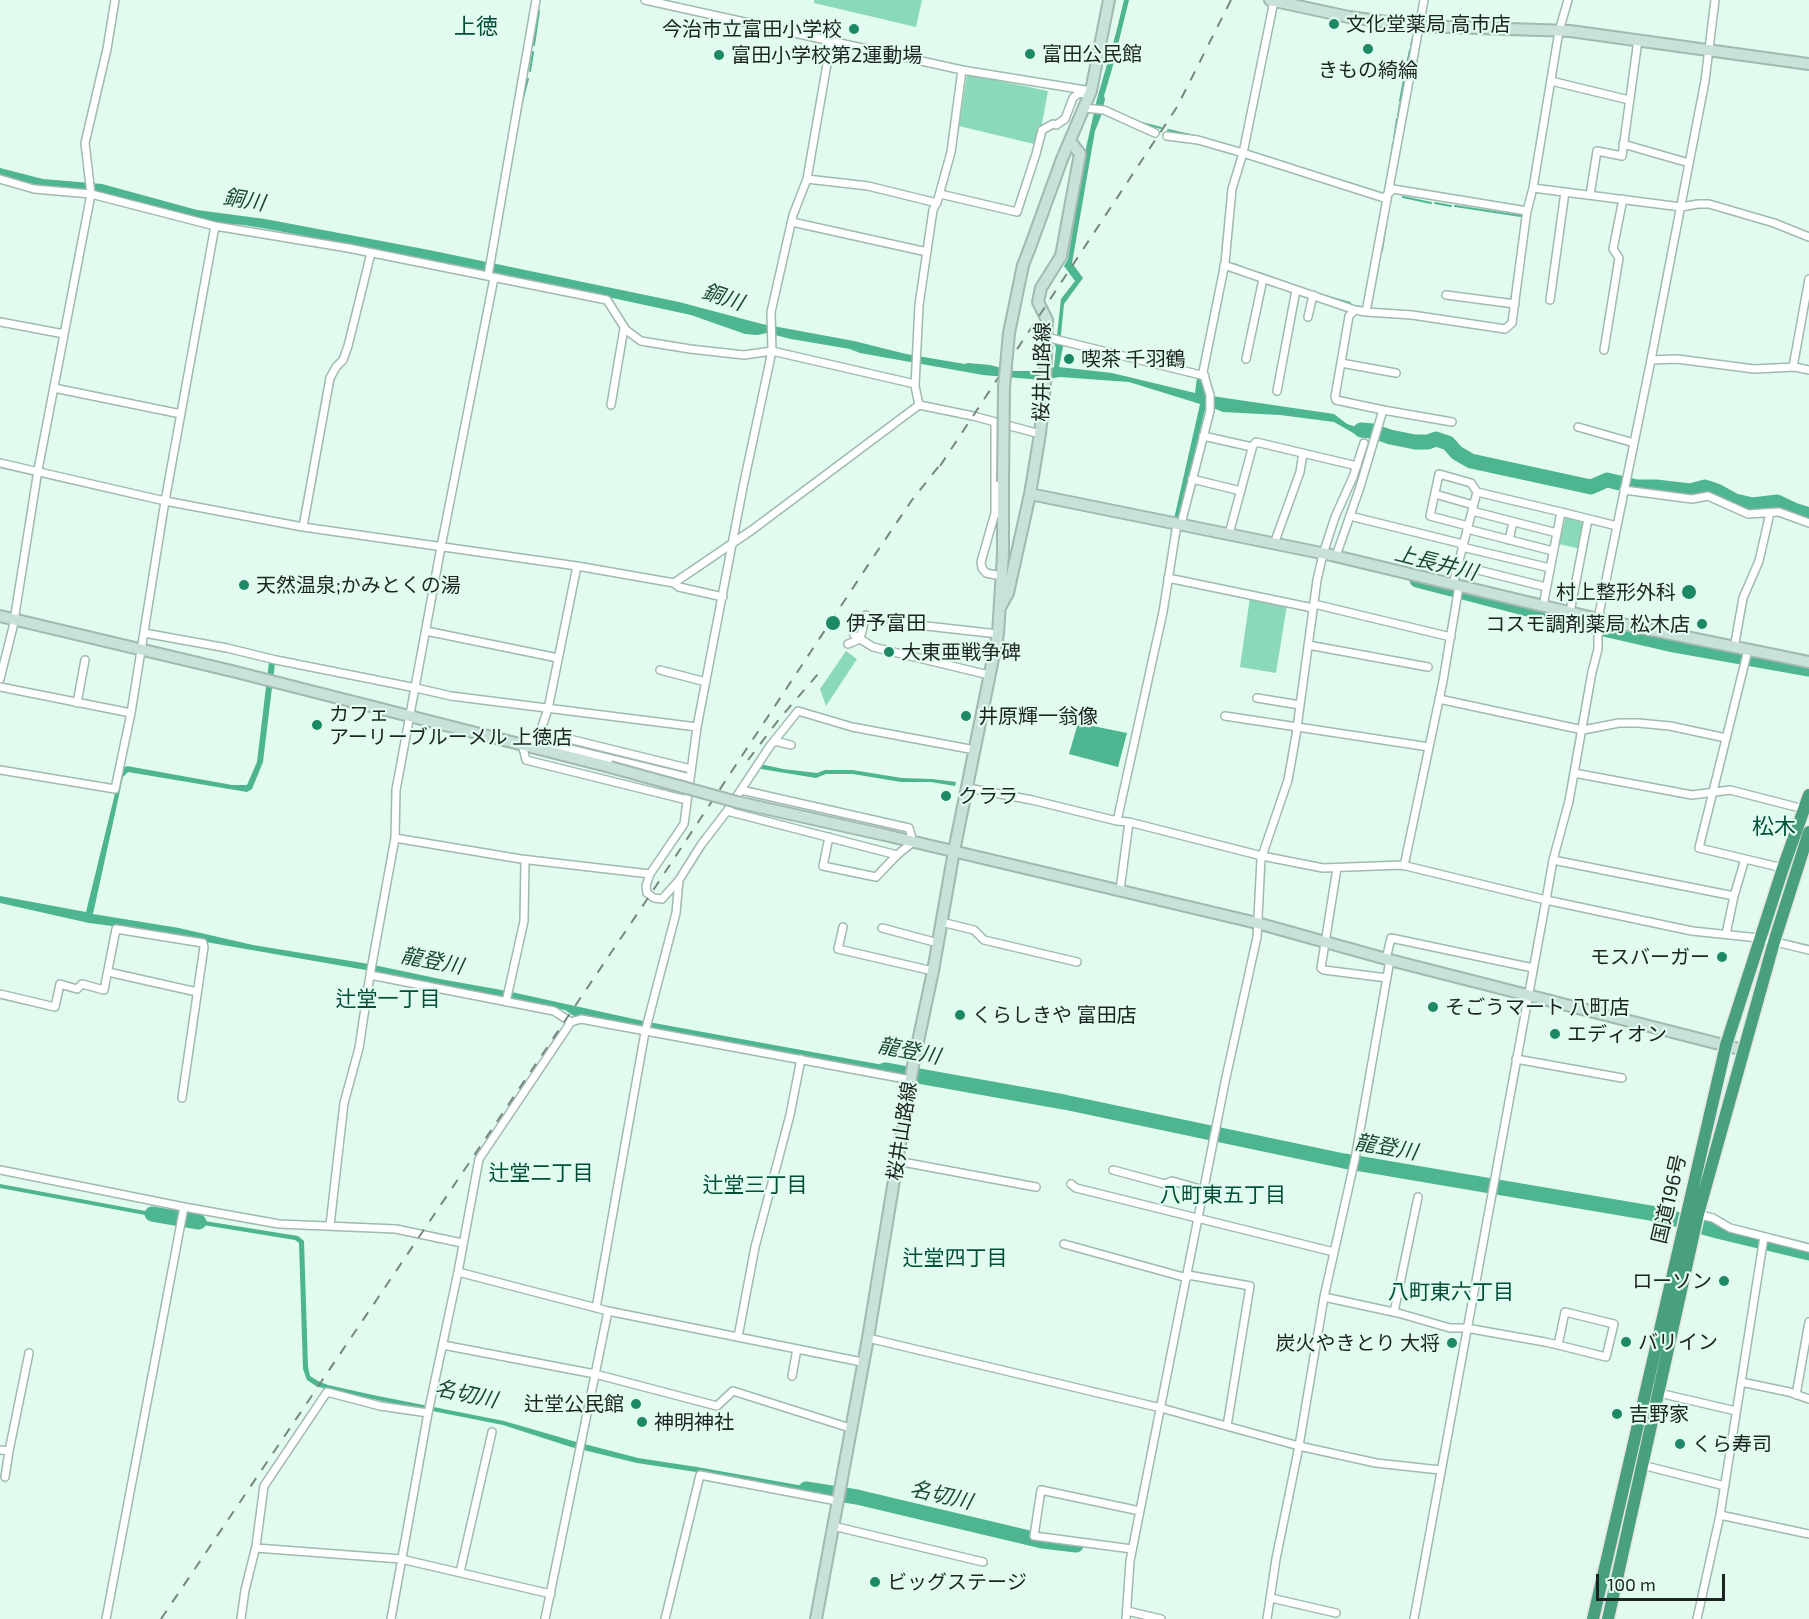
<!DOCTYPE html>
<html>
<head>
<meta charset="utf-8">
<style>
  body { margin:0 }
  #map { position:relative; width:1809px; height:1619px; overflow:hidden; background:#e1fbee; font-family:"Exo 2",sans-serif }
  canvas { display:block }
  .scale { position:absolute; left:1596px; top:1574px; width:129px; height:27px; box-sizing:border-box; border:3px solid #1b2420; border-top:0; padding-left:8px; font-size:18px; line-height:21px; white-space:nowrap; color:#1b2420; -webkit-text-stroke:4px #e1fbee; paint-order:stroke }
</style>
</head>
<body>
<div id="map">
<canvas width="1809" height="1619"></canvas>
<div class="scale">100 m</div>
</div>
<script>
const ctx = document.querySelector('canvas').getContext('2d');
ctx.lineJoin = 'round';
function fillPath(path, color) { ctx.fillStyle = color; ctx.fill(path, 'evenodd'); }
const shape = rows => new Path2D(rows.map(r => 'M' + r).join(''));
function stroke(path, color, width, dash) { ctx.strokeStyle = color; ctx.lineWidth = width; ctx.lineCap = dash ? 'butt' : 'round'; ctx.setLineDash(dash || []); ctx.stroke(path); }
function label(font, color, halo, rows, align = 'center') {
  ctx.font = font + ' "Exo 2","Noto Sans JP",sans-serif'; ctx.lineWidth = 4.5; ctx.setLineDash([]); ctx.textBaseline = 'middle'; ctx.strokeStyle = halo; ctx.fillStyle = color; for (const [text, x, y, turn = 0] of rows) {
    ctx.save(); ctx.translate(x, y); ctx.rotate((+turn || 0) * Math.PI / 180); ctx.textAlign = isNaN(turn) ? turn : align; if (halo) ctx.strokeText(text, 0, 0); ctx.fillText(text, 0, 0); ctx.restore();
  }
}
fillPath(shape([
  [814,0,922,0,916,27,814,3],
  [967,74,1048,91,1038,145,959,126],
  [1566,515,1585,520,1581,549,1559,544],
  [1250,597,1287,605,1276,673,1240,667],
  [846,651,857,659,826,706,820,689]
]), '#8adab9');
fillPath(shape([
  [1124,0,1129,0,1112,69,1104,96,1105,99,1101,116,1095,131,1072,263,1083,278,1064,304,1061,335,1063,347,1059,367,1112,373,1195,393,1197,378,1202,378,1205,395,1334,414,1347,424,1363,429,1374,427,1373,435,1355,434,1334,422,1280,415,1223,412,1206,405,1180,517,1174,519,1200,404,1129,382,1060,377,1042,380,983,375,860,353,850,349,791,339,767,333,757,335,745,334,691,315,483,270,268,229,244,225,218,223,99,192,37,186,0,176,0,168,43,179,102,184,197,210,265,219,429,250,679,302,762,324,854,341,906,354,965,364,968,363,990,365,1014,371,1043,371,1050,370,1054,367,1056,348,1054,342,1057,335,1061,299,1075,281,1064,266,1068,259,1086,148,1097,99,1116,33],
  [269,662,275,663,263,762,252,789,247,792,128,772,123,777,93,914,179,928,253,945,369,964,440,979,507,991,643,1021,905,1069,905,1077,594,1017,574,1016,565,1010,383,973,120,927,89,923,0,903,0,896,86,912,121,769,127,766,232,785,247,785,257,762],
  [1078,723,1127,733,1118,767,1069,754],
  [760,764,783,769,817,773,825,770,852,770,902,778,932,779,956,782,955,786,931,782,901,782,853,774,826,774,816,778,761,769,758,768],
  [0,1184,172,1216,172,1220,0,1188],
  [186,1218,298,1236,304,1241,308,1367,310,1376,318,1381,328,1385,373,1395,504,1421,573,1441,638,1458,697,1467,826,1490,825,1495,696,1472,637,1463,571,1447,503,1425,337,1392,316,1386,307,1380,303,1369,299,1243,295,1240,185,1222]
]), '#4db58f');
stroke(shape([
  [534,45,539,11],
  [1411,45,1414,34],
  [1406,68,1410,50],
  [530,71,533,52],
  [1400,101,1405,74],
  [522,102,528,79],
  [1398,116,1400,104],
  [519,117,521,109],
  [1138,122,1161,128],
  [1168,130,1199,137],
  [1394,139,1397,119],
  [515,140,518,122],
  [1390,165,1393,143],
  [1330,177,1381,193],
  [1403,197,1431,203],
  [1435,203,1451,206],
  [1455,206,1521,216],
  [1382,250,1388,211],
  [1234,264,1248,270],
  [1259,273,1287,283],
  [1298,287,1316,293],
  [1373,294,1380,254],
  [1322,295,1350,303],
  [1511,299,1513,290],
  [1355,306,1362,307]
]), '#4db58f', 2);
stroke(shape([
  [1361,430,1373,431,1390,437,1415,442,1428,442,1436,439,1448,443,1457,453,1471,461,1591,487,1607,480,1637,487,1656,487,1690,491,1705,487,1717,491,1735,501,1753,505,1777,502,1794,510,1809,515],
  [1417,580,1608,630,1669,644,1809,669],
  [885,1070,1064,1102,1344,1161,1662,1215,1717,1231,1809,1253],
  [152,1214,199,1222],
  [806,1489,857,1497,1042,1541,1076,1545]
]), '#4db58f', 15);
const street = shape([
  [645,0,962,70,1091,91],
  [831,41,807,179,793,215,771,312,772,351,743,487,697,727,684,824,650,874,646,886,647,893,654,898,662,899,679,880,701,845,727,811,770,746,798,711,852,727,975,750],
  [1551,81,1629,100],
  [1084,108,1104,110,1155,133],
  [1167,136,1198,140,1243,153,1384,198,1393,189,1527,211,1533,188,1681,207,1698,204,1709,204,1774,223,1809,237],
  [1623,144,1689,163],
  [0,179,34,189,91,194,215,226,348,248,607,300,626,330,641,341,690,349,744,355,772,351,915,384],
  [807,179,868,186,937,203],
  [1533,188,1559,31,1568,0],
  [940,194,1017,212,1036,154,1042,130,1053,124,1056,125,1065,119,1073,98,1079,93,1085,94],
  [1590,195,1597,151,1622,156,1638,40],
  [792,222,927,252],
  [1224,265,1355,310],
  [488,276,536,0],
  [1446,295,1515,304],
  [1550,300,1565,192],
  [1366,312,1412,315,1505,329,1512,323,1527,210],
  [1308,317,1313,295],
  [0,322,64,334],
  [1046,337,1205,376],
  [1604,350,1619,258,1613,249,1623,199],
  [1246,359,1263,279],
  [1651,360,1677,359,1754,369,1795,367,1809,370],
  [1341,363,1396,373],
  [1793,367,1809,279],
  [54,388,181,414],
  [1277,391,1296,290],
  [611,405,624,328],
  [919,405,915,386,919,305,933,210,938,199,951,152,962,70],
  [1383,410,1452,422],
  [995,422,995,513,981,562,982,568,986,573,1001,576],
  [1578,427,1634,443],
  [1203,436,1252,447,1256,442,1357,466],
  [0,463,165,501,303,527,577,566,674,583,752,530,919,405,973,416,1040,434],
  [1192,479,1241,491],
  [1624,490,1692,499,1708,496,1748,514,1779,512,1809,523],
  [1435,494,1473,505],
  [1472,511,1557,533],
  [1561,512,1617,526],
  [1350,516,1463,544],
  [1181,524,1210,411,1210,395,1203,372,1225,263,1232,189,1243,153,1274,1],
  [1468,526,1430,516,1439,474,1471,483,1477,492],
  [303,527,330,378,336,367,343,360,348,346,371,253],
  [1467,529,1553,551],
  [1229,534,1253,445],
  [1509,540,1513,522],
  [1274,544,1300,472,1303,453],
  [1462,547,1550,568],
  [1336,556,1360,487,1383,410,1336,400,1335,397,1349,316,1355,310,1366,312,1424,0],
  [1458,565,1546,587],
  [1168,578,1313,608],
  [674,583,679,587,723,597],
  [1453,584,1477,492,1561,512,1543,606],
  [1314,604,1451,637],
  [1570,612,1588,519],
  [891,622,998,634],
  [426,631,558,658],
  [144,633,227,648,276,660,416,688,451,696,697,727],
  [854,635,873,647,989,675],
  [848,644,860,639,866,615],
  [1308,645,1428,667],
  [1734,648,1743,598,1759,561,1770,513],
  [1748,650,1699,848,1783,868],
  [660,670,706,682],
  [0,679,13,627,38,470,91,194,85,143,107,49,115,0],
  [0,687,131,713],
  [1257,698,1300,705],
  [1439,699,1583,730,1619,723,1638,723,1670,726,1726,738],
  [77,703,85,660],
  [1225,716,1429,747],
  [541,732,691,769],
  [537,741,548,709,577,566],
  [774,741,791,745],
  [0,770,115,789,131,713,165,501,215,226],
  [1574,773,1692,795,1730,790,1804,809],
  [968,788,1032,800,1117,821,1129,822,1262,856,1323,868,1402,865,1546,900,1692,931,1759,938,1809,950],
  [687,800,526,760,522,744,529,739,537,741,690,778],
  [727,811,897,855,913,842,909,828,741,790],
  [1117,821,1163,612,1177,524],
  [829,837,823,866,876,877,897,855],
  [395,838,521,859,650,874],
  [1553,860,1734,896],
  [1404,866,1443,681,1459,586],
  [1337,868,1321,968,1324,970,1387,978],
  [1120,890,1129,822],
  [941,922,974,930,984,940,1077,962],
  [843,927,838,949,933,971],
  [882,928,938,943],
  [1726,934,1734,896,1745,859],
  [1386,959,1391,938,1533,968],
  [108,972,197,992],
  [370,975,554,1011,571,1022],
  [0,994,55,1007,60,984,77,989,82,984,104,990,116,929,203,943,204,947,182,1098],
  [506,1002,524,921,525,860],
  [1516,1059,1622,1078],
  [897,1161,1036,1187],
  [0,1170,184,1207,279,1224,396,1229,462,1243],
  [1113,1170,1165,1184,1172,1181,1204,1190],
  [1071,1184,1076,1188,1334,1252],
  [1697,1214,1713,1218,1730,1228,1809,1248],
  [330,1225,344,1103,359,1048,370,975,395,838,396,790,441,547,494,278],
  [1064,1244,1187,1278],
  [458,1272,608,1311,862,1362],
  [1188,1275,1250,1286,1227,1426],
  [1324,1297,1398,1313,1450,1328,1466,1328,1545,1342,1558,1345,1606,1357,1614,1324,1565,1312,1558,1345],
  [596,1308,645,1032,676,913,679,880],
  [1394,1312,1418,1197],
  [738,1337,755,1247,790,1115,801,1059],
  [868,1338,1161,1408,1299,1446,1376,1463,1440,1470],
  [443,1345,595,1374,717,1406,733,1391,850,1428],
  [792,1376,797,1349],
  [1741,1382,1789,1392,1809,1399],
  [1659,1393,1736,1411],
  [1796,1395,1809,1322],
  [0,1450,9,1451,29,1353],
  [1642,1465,1725,1486],
  [5,1477,9,1451],
  [1720,1515,1809,1534],
  [833,1526,983,1562],
  [256,1548,401,1559,551,1594],
  [1132,1549,1034,1536,1041,1490,1140,1511],
  [460,1572,492,1432],
  [1271,1598,1336,1613],
  [1127,1611,1161,1619],
  [106,1619,184,1207],
  [241,1619,245,1590,256,1546,264,1486,327,1392,380,1406,428,1413],
  [391,1619,428,1413,458,1272,479,1159,571,1022,581,1019,911,1080],
  [545,1619,608,1311],
  [665,1619,700,1475,837,1501],
  [1126,1619,1130,1561,1225,1082,1257,937,1261,859,1288,780,1296,735,1317,580,1323,554,1335,517,1353,477,1364,443],
  [1267,1619,1276,1559,1299,1446,1324,1297,1355,1159,1390,960],
  [1414,1619,1546,900,1553,860,1569,801,1592,672,1598,649,1598,619,1651,360,1705,81,1715,0],
  [1697,1619,1720,1515,1764,1237]
]);
const secondary = shape([
  [1270,0,1349,17,1418,26,1570,31,1809,64],
  [1029,250,1062,159,1091,91,1109,0],
  [1030,494,1331,555,1598,619,1809,662],
  [1001,606,1008,593,1030,494,1040,434,1045,385,1047,320,1038,302,1041,288,1061,256,1080,154,1071,142],
  [0,616,232,671,610,767],
  [885,835,1257,923,1390,960,1743,1050],
  [816,1619,868,1338,913,1065,933,971,954,851,998,634,1003,554,1003,482]
]);
const highway = shape([
  [1593,1619,1726,1045,1783,868,1809,795],
  [1608,1619,1698,1214,1774,942,1809,832]
]);
stroke(street, '#a1b9ae', 10);
stroke(secondary, '#a1b9ae', 14);
stroke(highway, '#e4e5e4', 15);
stroke(street, '#fff', 7);
stroke(secondary, '#c8e2d9', 10);
stroke(highway, '#48a07f', 12);
stroke(shape([
  [940,466,1177,107,1231,0],
  [748,760,780,718,818,674],
  [161,1619,650,895,874,556,912,500,943,461]
]), '#76877f', 2, [10, 10]);
const secondaryBridge = shape([
  [1003,482,1004,387,1009,333,1023,265,1029,250],
  [610,767,737,802,885,835]
]);
stroke(secondaryBridge, '#a1b9ae', 14, []);
stroke(secondaryBridge, '#c8e2d9', 10);
for (const [x, y, r, color] of [
  [1334,24,6,"#1c8865"],
  [854,29,6,"#1c8865"],
  [1368,49,6,"#1c8865"],
  [1030,54,6,"#1c8865"],
  [719,55,6,"#1c8865"],
  [1069,359,6,"#1c8865"],
  [244,585,6,"#1c8865"],
  [1689,592,8,"#1c8865"],
  [833,623,8,"#1c8865"],
  [1702,624,6,"#1c8865"],
  [889,652,6,"#1c8865"],
  [966,716,6,"#1c8865"],
  [317,725,6,"#1c8865"],
  [946,796,6,"#1c8865"],
  [1722,957,6,"#1c8865"],
  [1433,1007,6,"#1c8865"],
  [960,1015,6,"#1c8865"],
  [1555,1034,6,"#1c8865"],
  [1724,1281,6,"#1c8865"],
  [1626,1342,6,"#1c8865"],
  [1452,1343,6,"#1c8865"],
  [636,1404,6,"#1c8865"],
  [1617,1414,6,"#1c8865"],
  [642,1422,6,"#1c8865"],
  [1680,1444,6,"#1c8865"],
  [875,1582,6,"#1c8865"]
]) { const dot = new Path2D(); dot.arc(x, y, r, 0, 2 * Math.PI); ctx.fillStyle = color; ctx.fill(dot); stroke(dot, '#e1fbee', 2); }
label('20px', '#1b2420', '#e1fbee', [
  ["文化堂薬局 高市店",1346,24],
  ["今治市立富田小学校",842,29,"right"],
  ["富田公民館",1042,54],
  ["富田小学校第2運動場",731,55],
  ["きもの綺綸",1368,70,"center"],
  ["喫茶 千羽鶴",1081,359],
  ["天然温泉;かみとくの湯",256,585],
  ["村上整形外科",1676,592,"right"],
  ["伊予富田",846,623],
  ["コスモ調剤薬局 松木店",1690,624,"right"],
  ["大東亜戦争碑",901,652],
  ["カフェ",329,714],
  ["アーリーブルーメル 上徳店",329,737],
  ["井原輝一翁像",978,716],
  ["クララ",958,796],
  ["モスバーガー",1710,957,"right"],
  ["そごうマート 八町店",1445,1007],
  ["くらしきや 富田店",972,1015],
  ["エディオン",1567,1034],
  ["ローソン",1712,1281,"right"],
  ["バリイン",1638,1342],
  ["炭火やきとり 大将",1440,1343,"right"],
  ["辻堂公民館",624,1404,"right"],
  ["吉野家",1629,1414],
  ["神明神社",654,1422],
  ["くら寿司",1692,1444],
  ["ビッグステージ",887,1582]
], 'left');
label('20px', '#1b2420', '#e1fbee', [
  ["桜井山路線",1042,372,-89],
  ["桜井山路線",902,1131,-81],
  ["国道196号",1669,1199,-77]
]);
label('italic 21px', '#1a4636', '#e1fbee', [
  ["銅川",244,200,9],
  ["銅川",723,297,18],
  ["上長井川",1436,563,14],
  ["龍登川",432,961,11],
  ["龍登川",909,1051,11],
  ["龍登川",1386,1147,10],
  ["名切川",466,1394,12],
  ["名切川",941,1495,13]
]);
label('21px', '#004f38', '#e1fbee', [
  ["辻堂一丁目",388,999],
  ["辻堂二丁目",541,1173],
  ["辻堂三丁目",755,1185],
  ["八町東五丁目",1223,1195],
  ["辻堂四丁目",955,1258],
  ["八町東六丁目",1451,1292]
]);
label('22px', '#004f38', '#e1fbee', [
  ["上徳",476,27],
  ["松木",1774,827]
]);
</script>
</body>
</html>
